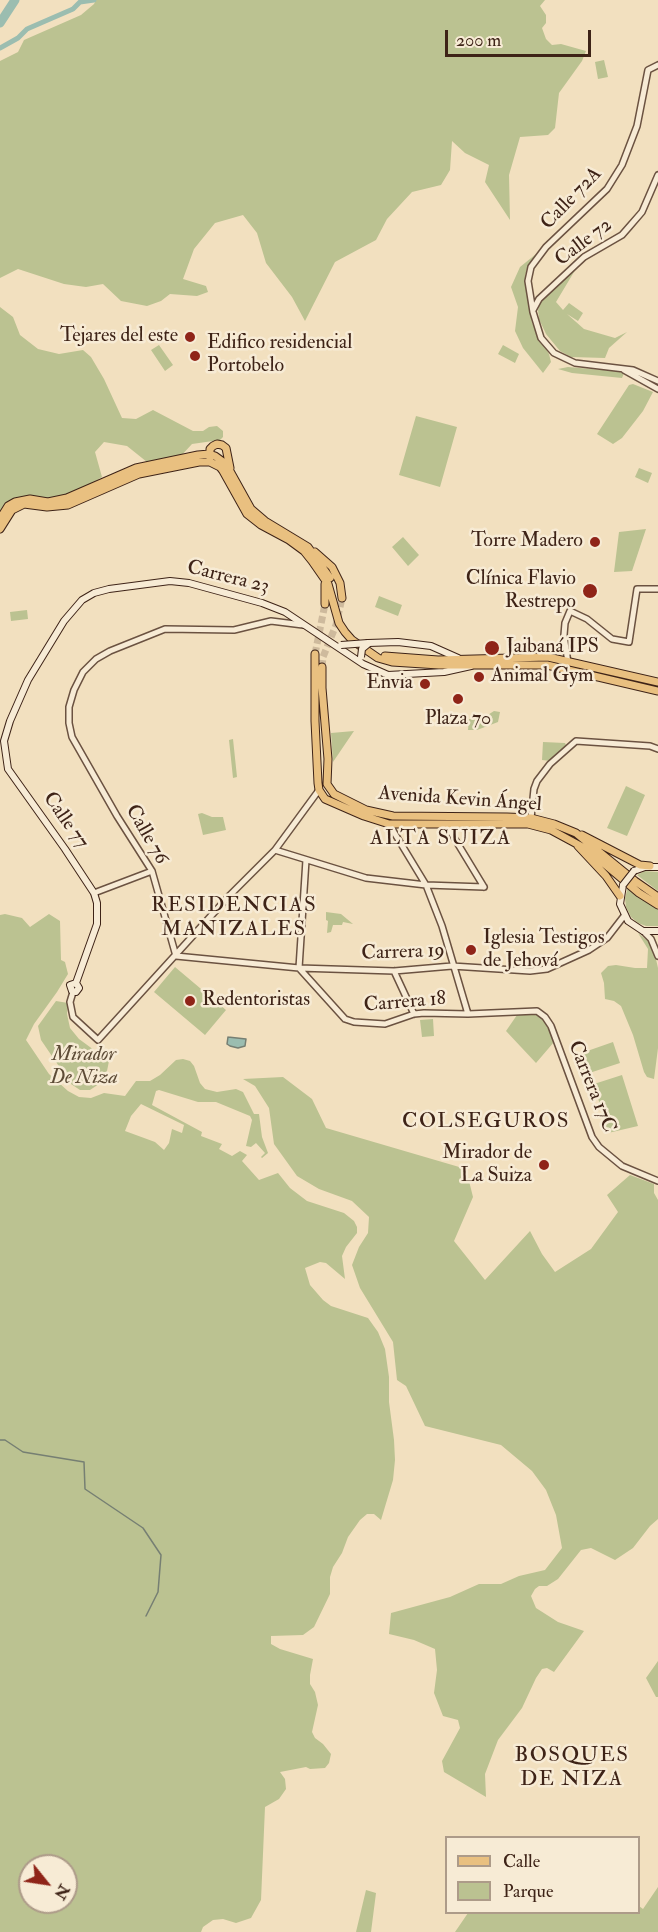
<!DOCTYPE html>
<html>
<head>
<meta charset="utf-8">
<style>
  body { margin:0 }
  #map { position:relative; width:658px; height:1932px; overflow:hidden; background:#f2e0bf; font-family:"IM FELL Double Pica",serif }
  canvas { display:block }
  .legend { position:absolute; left:445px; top:1836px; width:195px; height:78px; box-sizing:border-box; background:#f7ebd5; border:2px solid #ad9b89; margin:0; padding:8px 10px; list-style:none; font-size:18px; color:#3e2317 }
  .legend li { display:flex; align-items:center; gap:12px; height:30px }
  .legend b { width:30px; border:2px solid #ad9b89 }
  .north { position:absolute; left:18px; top:1854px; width:60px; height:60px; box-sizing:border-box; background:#f7ebd5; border:2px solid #ad9b89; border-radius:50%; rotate:120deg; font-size:16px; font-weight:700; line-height:24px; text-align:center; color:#3e2317 }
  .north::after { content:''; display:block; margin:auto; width:21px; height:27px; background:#8f2418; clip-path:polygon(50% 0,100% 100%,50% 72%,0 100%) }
  .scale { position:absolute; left:445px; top:30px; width:146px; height:27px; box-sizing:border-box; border:3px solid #3e2317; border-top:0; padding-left:8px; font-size:18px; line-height:21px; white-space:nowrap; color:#3e2317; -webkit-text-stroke:4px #f7ebd5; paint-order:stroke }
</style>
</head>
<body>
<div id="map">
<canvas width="658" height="1932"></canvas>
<ul class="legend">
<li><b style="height:8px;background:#e9c080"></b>Calle</li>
<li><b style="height:16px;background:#bbc291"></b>Parque</li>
</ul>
<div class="north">N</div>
<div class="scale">200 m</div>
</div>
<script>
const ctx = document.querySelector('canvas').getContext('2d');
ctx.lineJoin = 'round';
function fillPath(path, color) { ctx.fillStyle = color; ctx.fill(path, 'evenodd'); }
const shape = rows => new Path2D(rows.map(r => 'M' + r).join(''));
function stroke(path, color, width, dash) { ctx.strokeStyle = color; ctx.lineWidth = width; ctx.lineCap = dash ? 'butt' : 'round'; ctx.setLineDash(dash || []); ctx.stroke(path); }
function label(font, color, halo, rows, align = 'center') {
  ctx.font = font + ' "IM FELL Double Pica",serif'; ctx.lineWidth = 5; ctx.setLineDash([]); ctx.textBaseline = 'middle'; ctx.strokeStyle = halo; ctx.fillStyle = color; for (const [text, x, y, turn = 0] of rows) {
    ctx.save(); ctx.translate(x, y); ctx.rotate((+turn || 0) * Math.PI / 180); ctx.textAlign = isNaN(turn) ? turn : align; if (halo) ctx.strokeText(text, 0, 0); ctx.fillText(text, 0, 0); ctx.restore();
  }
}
fillPath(shape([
  [96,0,545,0,540,6,546,15,546,23,542,28,546,39,552,45,561,44,586,51,582,61,559,93,555,128,548,135,520,137,509,175,510,220,485,182,489,165,465,153,452,141,450,170,441,185,412,192,387,219,376,240,335,262,305,321,292,297,266,263,257,233,243,215,215,223,194,249,183,279,206,286,208,292,197,296,170,294,161,301,147,306,121,301,103,284,86,287,64,284,18,269,0,278,0,61,18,52,24,40,81,15,94,4],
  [604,60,608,77,598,79,595,62],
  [536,254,527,268,525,277,532,323,549,354,551,362,543,373,523,348,515,331,518,307,511,287,520,267],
  [580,262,556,302,563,310,569,303,583,313,578,321,567,314,584,329,615,338,627,332,609,348,605,358,571,357,560,351,546,334,539,319,538,310,540,303],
  [0,307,13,317,20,335,38,349,59,354,83,350,91,357,104,379,122,418,136,419,153,410,193,431,203,431,209,427,217,426,223,431,223,437,220,440,192,444,180,457,156,464,147,462,127,446,104,442,95,452,102,477,67,498,30,499,0,519],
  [159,345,173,365,165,371,151,350],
  [503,345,519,354,515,363,498,354],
  [568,367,615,371,624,373,622,378,572,373,558,369],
  [633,384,653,392,643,411,622,438,613,444,597,434,629,385],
  [416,416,457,427,440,487,399,475],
  [639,468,652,473,648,483,635,477],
  [646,529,632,571,614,572,619,532],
  [403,537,419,555,408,566,392,547],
  [379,596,402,605,398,616,375,607],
  [27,610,28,619,11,621,10,612],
  [494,711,500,712,498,722,477,730,468,730,469,719,478,720,483,718],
  [354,731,333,762,331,733],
  [233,739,237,777,233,778,229,740],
  [543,742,565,743,566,745,550,761,542,760],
  [626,786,645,795,627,836,607,828],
  [202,813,212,817,223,817,226,830,203,835,198,814],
  [645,871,658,872,658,891,637,875],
  [628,887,644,901,658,908,658,926,646,926,638,923,631,917,626,907,625,898],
  [326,912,341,914,353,924,343,922,342,925,333,925,331,932,327,933,328,921,326,920],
  [5,914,22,918,30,927,49,914,60,921,61,960,65,962,68,974,57,992,34,1024,26,1040,49,1074,68,1091,79,1097,91,1098,104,1093,125,1096,136,1081,150,1081,160,1075,176,1060,183,1059,190,1061,194,1066,200,1083,205,1089,217,1092,236,1089,243,1092,254,1114,259,1114,262,1137,268,1153,262,1158,261,1157,265,1153,256,1143,251,1147,246,1146,252,1120,250,1116,216,1102,198,1102,159,1090,156,1091,152,1105,202,1132,201,1136,222,1144,219,1149,232,1156,240,1151,247,1155,242,1161,259,1180,278,1173,290,1188,307,1201,344,1213,354,1221,357,1227,357,1233,346,1247,342,1256,345,1279,326,1263,320,1262,305,1268,310,1285,323,1300,331,1306,368,1318,378,1332,385,1349,389,1377,389,1402,394,1440,395,1460,393,1480,381,1520,374,1514,367,1514,360,1520,348,1537,342,1553,333,1567,330,1577,330,1594,314,1627,303,1635,271,1636,271,1644,280,1649,313,1659,310,1675,310,1684,315,1692,318,1705,312,1732,315,1738,323,1744,331,1754,329,1763,325,1768,310,1769,306,1767,280,1772,285,1779,286,1789,279,1799,265,1807,261,1900,251,1918,236,1923,223,1919,213,1920,203,1927,201,1932,0,1932,0,915],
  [141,1104,184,1125,182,1133,172,1129,169,1143,164,1150,155,1142,125,1131,131,1116],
  [30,1866,66,1866,66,1902,30,1902],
  [638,933,649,942,655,955,658,968,658,1048,654,1079,647,1077,644,1072,633,1035,621,1006,614,1001,605,999,604,983,601,973,608,966,616,965,635,968,647,968,648,949],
  [175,967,226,1010,205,1035,154,992],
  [56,1001,68,1003,67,1014,70,1028,79,1039,109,1061,107,1071,102,1082,90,1090,80,1090,71,1084,41,1040,38,1026],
  [526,1013,537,1014,544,1019,554,1042,536,1063,506,1031,517,1015],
  [433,1019,434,1036,422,1037,420,1020],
  [613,1042,620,1063,580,1076,573,1056],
  [622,1075,638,1126,608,1133,594,1084],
  [283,1077,312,1099,326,1128,466,1169,473,1197,454,1241,485,1280,530,1231,542,1254,555,1272,591,1249,618,1212,607,1195,630,1175,654,1184,654,1193,658,1200,658,1519,650,1526,633,1548,615,1560,591,1548,581,1550,558,1579,547,1586,539,1586,535,1589,531,1596,536,1608,558,1622,584,1631,554,1672,547,1668,542,1669,536,1678,522,1708,498,1740,485,1774,486,1797,444,1772,442,1761,460,1728,458,1720,443,1716,434,1693,437,1670,435,1649,414,1640,389,1634,391,1613,450,1597,479,1584,501,1584,519,1576,545,1570,562,1548,556,1515,546,1490,532,1471,501,1445,425,1426,406,1386,397,1380,393,1342,360,1288,352,1265,359,1247,368,1233,369,1217,352,1201,319,1189,297,1176,274,1144,269,1108,255,1086,243,1079],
  [658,1661,658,1697,656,1697,646,1678],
  [658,1887,658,1932,455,1932,468,1913,638,1912,639,1906,643,1909],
  [366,1890,376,1893,371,1932,356,1932]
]), '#bbc291');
const water = shape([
  [228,1037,246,1039,245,1046,238,1048,230,1046,227,1044,228,1037]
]);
fillPath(water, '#9bbdb0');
stroke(water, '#767f73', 1.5);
stroke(shape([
  [0,1440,5,1440,23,1452,84,1462,85,1489,143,1528,161,1555,158,1592,146,1616]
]), '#767f73', 1.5);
stroke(shape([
  [0,48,18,38,27,29,73,9,80,2,94,0]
]), '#9bbdb0', 5);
stroke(shape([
  [0,23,15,0]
]), '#9bbdb0', 9);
stroke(shape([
  [315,654,325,604],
  [322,667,323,657,336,625,342,598]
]), '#ceba9d', 7, [7, 3.5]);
const tertiary = shape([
  [658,65,648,70,637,126,622,165,607,189,546,247,531,267,528,281,533,312,541,338,554,353,575,363,633,370,658,381],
  [533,310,539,299,584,257,622,235,629,227,642,212,658,175],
  [624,370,658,389],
  [303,625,271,621,234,630,165,629,110,651,96,659,83,672,74,690,69,707,69,723,72,737,117,816,152,871,176,956,299,968,394,971,452,966,530,971,547,969,589,950,607,938,624,916],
  [568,663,564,635,565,623,570,611,587,619,612,639,629,642,637,589,658,589],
  [531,818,534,789,537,781,550,764,576,741,650,746,658,749],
  [389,824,426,885,442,926,468,1014],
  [447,826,484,887],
  [275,850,366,878,426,885,484,887],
  [94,893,152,871],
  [643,931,651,939,658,956],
  [299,968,345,1019,354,1022,385,1024,414,1014,424,1013,468,1014,537,1011,545,1017,551,1026,592,1137,599,1147,622,1166,658,1181],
  [299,968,306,860],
  [394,971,414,1014],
  [73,992,70,1002,73,1017,98,1040,230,895,275,850,319,790]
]);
const secondary = shape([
  [368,643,398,642,431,646,458,658],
  [634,871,645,867,658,867],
  [623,885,620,904,628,921,643,931,658,931],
  [76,983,70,985,72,991,76,992,79,988,76,983,97,924,97,903,94,893,65,849,8,769,4,741,10,721,28,680,64,621,82,600,94,593,109,589,170,581,189,583,262,603,285,612,363,664,388,675,444,672,471,666]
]);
const primary = shape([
  [210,458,210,449,213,446,217,444,222,445,226,448,230,468],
  [0,519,8,506,15,502,30,499,48,502,67,498,136,468,198,455,209,454,215,456,226,464,251,509,265,521,308,547,330,578],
  [0,529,12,510,24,504,47,507,68,505,139,474,199,462,210,462,220,467,223,471,247,514,261,525,289,540,304,551,312,561,328,584,339,623,345,632,352,640,378,658,392,662,439,665,547,665,658,691],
  [315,552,332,567,340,583,342,598],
  [325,604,325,584],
  [315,654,315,721,318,783,319,790,325,799,364,816,389,824,528,824,551,830,588,850,639,893,658,905],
  [385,656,438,660,548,657,658,682],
  [322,667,322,688,328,759,327,784,334,794,366,810,393,816,507,817,531,818,554,824,576,833,635,881,658,897],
  [582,835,640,865,650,866],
  [578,846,606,876,620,896]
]);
stroke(tertiary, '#6b5241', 8);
stroke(secondary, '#3e2317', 8);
stroke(primary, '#3e2317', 9);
stroke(tertiary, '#f7ebd5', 5);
stroke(secondary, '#f7ebd5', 6);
stroke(primary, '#e9c080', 7);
const secondaryBridge = shape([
  [341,645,368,643],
  [361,657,362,649,368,644],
  [623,885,634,871]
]);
stroke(secondaryBridge, '#3e2317', 8, []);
stroke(secondaryBridge, '#f7ebd5', 6);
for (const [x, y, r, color] of [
  [190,337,6,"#8f2418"],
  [195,356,6,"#8f2418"],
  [595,542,6,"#8f2418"],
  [590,591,8,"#8f2418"],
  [492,648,8,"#8f2418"],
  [479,677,6,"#8f2418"],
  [425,684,6,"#8f2418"],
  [458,699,6,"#8f2418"],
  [471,950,6,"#8f2418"],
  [190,1001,6,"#8f2418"],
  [544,1165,6,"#8f2418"]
]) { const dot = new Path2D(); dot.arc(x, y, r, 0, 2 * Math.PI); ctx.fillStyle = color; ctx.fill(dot); stroke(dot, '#f7ebd5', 2); }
label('20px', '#3e2317', '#f7ebd5', [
  ["Calle 72A",572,199,-46],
  ["Calle 72",584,243,-37],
  ["Carrera 23",228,578,14],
  ["Avenida Kevin Ángel",460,800,4],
  ["Calle 77",65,821,55],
  ["Calle 76",146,835,60],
  ["Carrera 19",403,953,-2],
  ["Carrera 18",405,1003,-5],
  ["Carrera 17C",591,1087,68]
]);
label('20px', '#3e2317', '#f7ebd5', [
  ["Tejares del este",178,337],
  ["Edifico residencial",207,344,"left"],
  ["Portobelo",207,367,"left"],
  ["Torre Madero",583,542],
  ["Clínica Flavio",576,580],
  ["Restrepo",576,603],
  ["Jaibaná IPS",506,648,"left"],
  ["Animal Gym",491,677,"left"],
  ["Envia",413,684],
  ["Plaza 70",458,720,"center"],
  ["Iglesia Testigos",483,939,"left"],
  ["de Jehová",483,962,"left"],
  ["Redentoristas",202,1001,"left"],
  ["Mirador de",532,1154],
  ["La Suiza",532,1177]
], 'right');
label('italic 20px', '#5d4b36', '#f7ebd5', [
  ["Mirador",84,1056],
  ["De Niza",84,1079]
]);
ctx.letterSpacing = '1.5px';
label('21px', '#3e2317', '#f7ebd5', [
  ["ALTA SUIZA",441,839],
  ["RESIDENCIAS",234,906],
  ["MANIZALES",234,930],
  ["COLSEGUROS",486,1122],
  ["BOSQUES",572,1756],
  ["DE NIZA",572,1780]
]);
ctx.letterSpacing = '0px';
</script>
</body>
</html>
